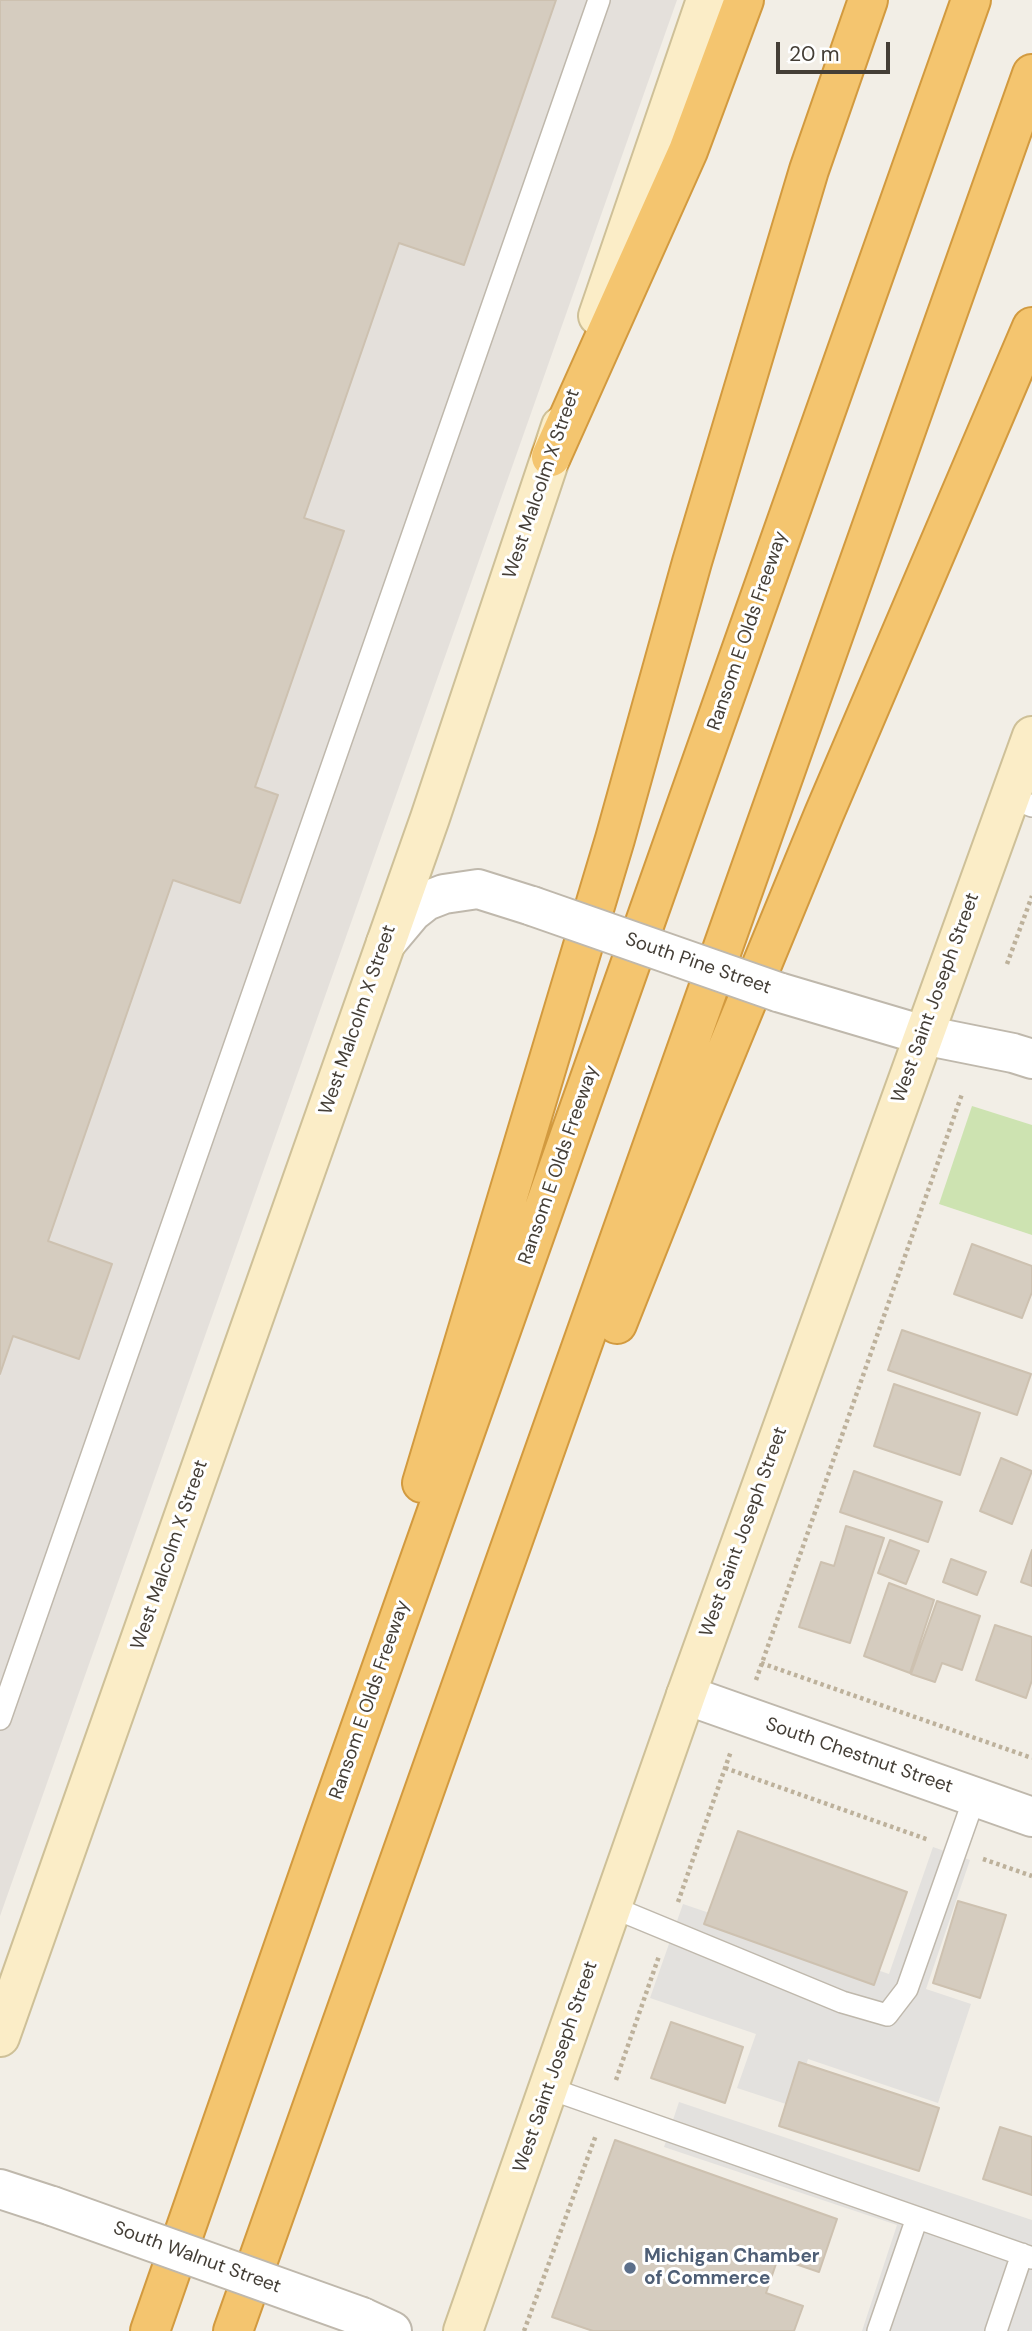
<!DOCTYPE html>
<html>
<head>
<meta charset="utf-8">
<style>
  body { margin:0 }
  #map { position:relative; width:1032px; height:2331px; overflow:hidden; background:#f2eee6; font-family:"DM Sans",sans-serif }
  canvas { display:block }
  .scale { position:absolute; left:776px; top:42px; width:114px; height:32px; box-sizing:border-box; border:4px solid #443e36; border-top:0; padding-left:9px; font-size:21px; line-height:24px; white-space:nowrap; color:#443e36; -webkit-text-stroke:5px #fff; paint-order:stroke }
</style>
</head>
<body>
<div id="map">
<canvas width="1032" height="2331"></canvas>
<div class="scale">20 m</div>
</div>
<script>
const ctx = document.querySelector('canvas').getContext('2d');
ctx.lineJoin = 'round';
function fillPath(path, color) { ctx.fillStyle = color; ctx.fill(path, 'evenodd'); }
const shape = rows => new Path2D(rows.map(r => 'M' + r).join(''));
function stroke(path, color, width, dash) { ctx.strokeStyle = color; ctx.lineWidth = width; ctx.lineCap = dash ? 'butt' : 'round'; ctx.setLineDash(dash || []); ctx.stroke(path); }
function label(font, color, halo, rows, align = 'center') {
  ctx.font = font + ' "DM Sans",sans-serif'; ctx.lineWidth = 6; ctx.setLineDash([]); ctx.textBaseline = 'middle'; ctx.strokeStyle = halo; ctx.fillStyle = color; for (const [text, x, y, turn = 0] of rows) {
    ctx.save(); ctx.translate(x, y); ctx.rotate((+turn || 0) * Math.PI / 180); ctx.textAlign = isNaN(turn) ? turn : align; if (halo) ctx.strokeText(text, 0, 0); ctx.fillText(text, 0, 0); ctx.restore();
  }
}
fillPath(shape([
  [0,0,677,0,0,1916]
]), '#e4e0db');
fillPath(shape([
  [972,1106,1032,1125,1032,1235,939,1204]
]), '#cde3b1');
fillPath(shape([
  [933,1847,970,1860,926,1989,971,2004,938,2103,808,2059,792,2106,737,2088,756,2034,650,1998,683,1904,889,1974],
  [679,2102,1032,2220,1032,2331,862,2331,897,2225,664,2147]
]), '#e3e1de');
const building = shape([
  [0,0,556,0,464,265,399,243,304,518,344,531,255,787,278,795,240,903,173,880,48,1241,112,1264,79,1359,13,1336,0,1374,0,0],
  [972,1244,1032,1266,1032,1292,1022,1318,954,1294,972,1244],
  [902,1330,1031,1374,1017,1415,888,1370,902,1330],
  [894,1384,980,1413,960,1475,874,1446,894,1384],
  [1001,1458,1032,1471,1012,1524,980,1511,1001,1458],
  [854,1471,942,1502,928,1542,840,1512,854,1471],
  [846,1526,884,1538,850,1643,799,1627,821,1562,834,1566,846,1526],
  [890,1540,919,1551,906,1584,878,1573,890,1540],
  [1032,1550,1032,1586,1021,1582,1032,1550],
  [951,1559,986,1572,977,1595,943,1582,951,1559],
  [889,1583,934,1600,910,1673,864,1656,889,1583],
  [937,1601,980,1616,962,1670,942,1663,935,1682,911,1674,937,1601],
  [995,1625,1032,1637,1032,1680,1026,1698,976,1680,995,1625],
  [738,1831,907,1892,874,1985,704,1924,738,1831],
  [958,1901,1006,1915,980,1998,933,1983,958,1901],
  [671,2022,743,2047,725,2103,651,2078,671,2022],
  [799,2062,939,2108,919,2171,779,2126,799,2062],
  [1000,2127,1032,2137,1032,2195,983,2179,1000,2127],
  [615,2140,837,2219,819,2272,778,2258,766,2293,803,2306,794,2331,593,2331,552,2317,615,2140]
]);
fillPath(building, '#d5ccbf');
stroke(building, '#cdc1b0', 2);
const service = shape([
  [1009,797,1032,806],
  [0,1719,599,0],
  [612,1907,842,2002,887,2015,907,1989,975,1796],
  [548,2088,1032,2258],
  [878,2331,917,2218],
  [996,2331,1022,2254]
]);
const minor = shape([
  [686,1695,1032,1817]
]);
const tertiary = shape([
  [386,943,412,912,426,901,444,894,478,889,532,906],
  [778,992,923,1035,1013,1053,1032,1059],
  [0,2189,52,2206],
  [362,2317,392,2331]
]);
const secondary = shape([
  [598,316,706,0],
  [0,2037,430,818,561,426],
  [463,2331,686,1695,1032,736]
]);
const motorway = shape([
  [551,457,688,151,744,0],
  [617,1324,700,1115,824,814,1032,327],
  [422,1483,615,839,692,562,809,170,868,0],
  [150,2331,324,1831,971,0],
  [233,2331,1032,74]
]);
stroke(service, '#bfb8ac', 24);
stroke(minor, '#bfb8ac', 42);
stroke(tertiary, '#bfb8ac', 42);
stroke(secondary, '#cec098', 42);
stroke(motorway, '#d29a3f', 42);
stroke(shape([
  [1007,964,1032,896],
  [761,1663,1032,1758],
  [756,1680,962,1094],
  [725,1768,929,1840],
  [983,1859,1032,1876],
  [678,1902,731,1751],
  [616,2080,659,1956],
  [524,2331,596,2135]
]), '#bdb19b', 4.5, [3.5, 3.5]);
stroke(service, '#fff', 21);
stroke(minor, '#fff', 38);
stroke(tertiary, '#fff', 38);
stroke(secondary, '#fbedc7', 38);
stroke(motorway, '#f4c56f', 38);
const tertiaryBridge = shape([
  [532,906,778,992],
  [52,2206,362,2317]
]);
stroke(tertiaryBridge, '#bfb8ac', 42, []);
stroke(tertiaryBridge, '#fff', 38);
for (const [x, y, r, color] of [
  [630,2268,7,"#5c6f8a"]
]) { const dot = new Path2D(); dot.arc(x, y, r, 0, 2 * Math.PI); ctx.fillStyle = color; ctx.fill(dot); stroke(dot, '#fff', 2.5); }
label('19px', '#443e36', '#fff', [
  ["West Malcolm X Street",542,484,-71],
  ["Ransom E Olds Freeway",748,631,-71],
  ["South Pine Street",698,964,19],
  ["West Saint Joseph Street",936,998,-70],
  ["West Malcolm X Street",358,1020,-71],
  ["Ransom E Olds Freeway",559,1165,-71],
  ["West Saint Joseph Street",744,1532,-70],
  ["West Malcolm X Street",170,1555,-71],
  ["Ransom E Olds Freeway",370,1700,-71],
  ["South Chestnut Street",859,1756,19],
  ["West Saint Joseph Street",556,2067,-71],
  ["South Walnut Street",197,2258,20]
]);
label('bold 19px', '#4e5e75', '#fff', [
  ["Michigan Chamber",644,2257],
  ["of Commerce",644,2279]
], 'left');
</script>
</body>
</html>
